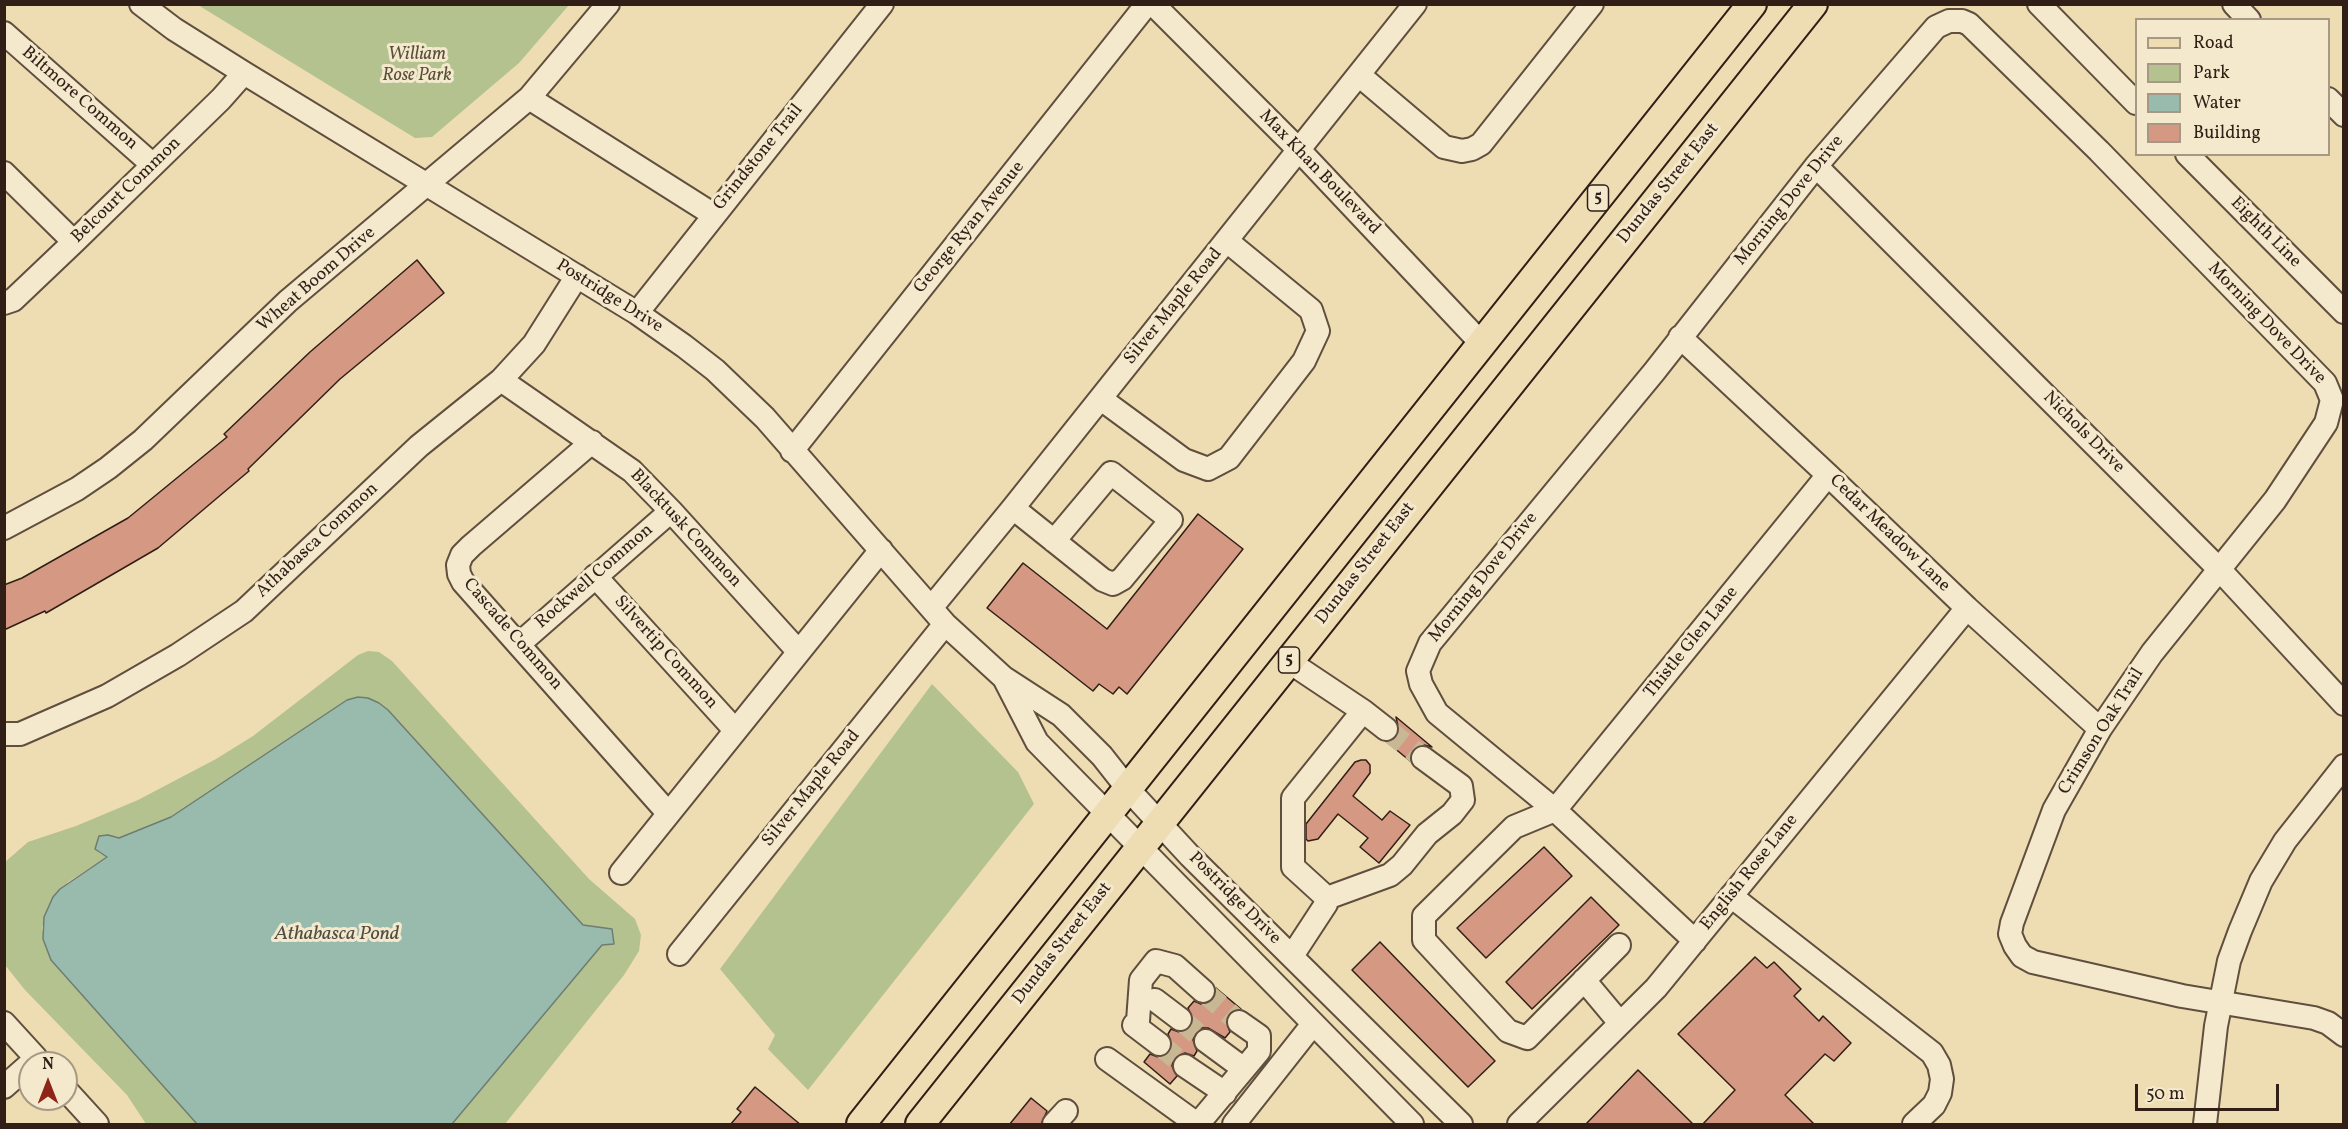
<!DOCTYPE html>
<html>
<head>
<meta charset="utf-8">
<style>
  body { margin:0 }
  #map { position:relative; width:2348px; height:1129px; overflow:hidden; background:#eeddb2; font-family:Vollkorn,serif }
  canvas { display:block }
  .frame { position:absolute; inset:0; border:6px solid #311e17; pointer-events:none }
  .legend { position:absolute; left:2135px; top:18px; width:195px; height:138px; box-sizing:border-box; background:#f4e9cd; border:2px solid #a69884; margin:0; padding:8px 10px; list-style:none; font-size:18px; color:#311e17 }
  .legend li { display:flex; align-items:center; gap:12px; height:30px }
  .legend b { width:30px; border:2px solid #a69884 }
  .north { position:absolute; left:18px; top:1051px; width:60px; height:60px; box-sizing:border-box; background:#f4e9cd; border:2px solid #a69884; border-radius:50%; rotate:0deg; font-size:16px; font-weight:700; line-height:24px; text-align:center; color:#311e17 }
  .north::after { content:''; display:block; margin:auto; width:21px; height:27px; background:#8f2418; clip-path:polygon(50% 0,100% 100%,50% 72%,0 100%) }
  .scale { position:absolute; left:2135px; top:1084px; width:144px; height:27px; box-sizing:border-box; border:3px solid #311e17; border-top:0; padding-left:8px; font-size:18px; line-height:21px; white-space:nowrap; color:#311e17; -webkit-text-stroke:4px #f4e9cd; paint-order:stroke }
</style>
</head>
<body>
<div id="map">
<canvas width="2348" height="1129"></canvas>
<div class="frame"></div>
<ul class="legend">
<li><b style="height:8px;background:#eeddb2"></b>Road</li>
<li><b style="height:16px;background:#b4c28f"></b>Park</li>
<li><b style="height:16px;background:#99bbae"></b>Water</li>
<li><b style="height:16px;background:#d59882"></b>Building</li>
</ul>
<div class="north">N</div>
<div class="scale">50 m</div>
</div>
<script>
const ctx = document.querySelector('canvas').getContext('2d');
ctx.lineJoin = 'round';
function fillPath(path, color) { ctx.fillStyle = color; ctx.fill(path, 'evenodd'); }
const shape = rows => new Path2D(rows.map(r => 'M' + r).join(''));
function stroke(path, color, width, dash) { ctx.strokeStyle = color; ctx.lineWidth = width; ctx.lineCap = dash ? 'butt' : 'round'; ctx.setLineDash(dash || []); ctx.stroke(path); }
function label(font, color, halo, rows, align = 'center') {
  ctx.font = font + ' Vollkorn,serif'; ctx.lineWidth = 6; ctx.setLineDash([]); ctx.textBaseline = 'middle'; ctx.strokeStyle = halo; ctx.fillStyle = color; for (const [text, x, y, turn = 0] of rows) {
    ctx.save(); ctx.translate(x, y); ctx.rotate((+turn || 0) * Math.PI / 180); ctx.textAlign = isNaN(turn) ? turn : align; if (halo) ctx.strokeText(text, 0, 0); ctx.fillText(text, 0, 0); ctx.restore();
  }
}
fillPath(shape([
  [198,5,569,5,519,63,432,137,415,138],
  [368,651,379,652,392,661,589,879,635,919,641,935,639,951,624,975,505,1124,452,1124,602,945,613,944,583,925,388,710,379,703,369,698,358,697,171,817,119,838,108,835,98,852,107,857,68,882,48,907,42,928,51,960,197,1124,146,1124,127,1095,25,990,5,965,5,862,28,842,76,826,138,800,216,759,253,736,358,655],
  [932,684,1018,772,1034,804,808,1090,768,1049,775,1035,720,969]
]), '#b4c28f');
const water = shape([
  [358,697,368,698,379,703,388,710,583,925,612,929,614,944,602,945,452,1124,197,1124,51,960,43,939,44,917,53,897,60,889,107,857,95,849,99,836,108,835,119,838,171,817,347,700,358,697]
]);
fillPath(water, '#99bbae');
stroke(water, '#6f7c72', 1.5);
const building = shape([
  [417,260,444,293,340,379,248,469,249,471,158,548,46,613,45,611,4,630,4,585,22,578,128,518,227,437,224,434,310,352,417,260],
  [1198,514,1243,549,1127,694,1119,687,1113,694,1099,684,1093,691,987,608,1023,563,1107,629,1198,514],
  [1396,717,1432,747,1424,745,1417,746,1412,751,1410,761,1387,742,1396,738,1399,731,1396,717],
  [1361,760,1366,760,1370,765,1370,773,1353,796,1382,820,1390,811,1410,825,1379,863,1360,847,1368,838,1338,814,1318,839,1308,841,1306,839,1306,824,1355,762,1361,760],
  [1544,847,1572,876,1486,958,1457,928,1544,847],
  [1591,897,1619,925,1532,1009,1506,982,1591,897],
  [1380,942,1495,1061,1468,1087,1352,970,1380,942],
  [1755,957,1767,968,1774,962,1801,989,1794,996,1819,1021,1823,1016,1851,1043,1834,1061,1825,1054,1785,1095,1815,1125,1702,1125,1735,1090,1678,1034,1755,957],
  [1216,988,1241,1009,1233,1010,1228,1015,1226,1021,1230,1032,1225,1038,1208,1028,1201,1028,1196,1033,1193,1040,1197,1051,1194,1056,1185,1053,1174,1058,1172,1066,1177,1076,1170,1084,1144,1062,1150,1054,1158,1057,1169,1053,1172,1045,1168,1034,1171,1029,1179,1032,1190,1028,1193,1020,1188,1008,1194,1001,1201,1004,1213,1000,1216,994,1216,988],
  [1638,1070,1694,1125,1585,1125,1638,1070],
  [755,1087,801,1125,730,1125,741,1112,737,1109,755,1087],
  [1031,1098,1047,1111,1041,1125,1009,1125,1031,1098]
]);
fillPath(building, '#d59882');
stroke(building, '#311e17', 1.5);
stroke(shape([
  [1386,729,1423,758],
  [1203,991,1239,1022],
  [1180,1019,1206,1041],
  [1159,1044,1185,1066]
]), '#c8b793', 22, [22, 11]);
const minor = shape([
  [141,4,174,29,244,73,637,313,684,346,715,370,765,418,945,624,1004,678,1061,715,1102,756,1128,789,1190,856,1461,1124],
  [1153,4,1299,150,1482,344],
  [2039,4,2136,103],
  [2234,4,2249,20],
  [4,33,153,165],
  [1359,75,1444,147,1462,151,1472,149,1481,144,1592,4],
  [529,98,714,215],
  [2328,99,2344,115],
  [2187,154,2344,312],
  [1816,166,2219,569,2344,704],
  [4,173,74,242],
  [4,303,13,300,74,242,221,99,244,73],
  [637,313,882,4],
  [1680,337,1828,475,1967,608,2100,729],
  [501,380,632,471,671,511,798,651],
  [1101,399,1184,460,1208,469,1229,458,1304,361,1318,331,1311,310,1227,241],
  [592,442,471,546,462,555,458,565,459,574,463,582,668,813],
  [792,451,1147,4],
  [1013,508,1103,580,1113,584,1122,579,1171,520,1111,473,1054,541],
  [4,528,77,489,108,468,143,440,288,301,529,98,608,4],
  [595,576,735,730],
  [931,608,1013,508,1415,4],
  [519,644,671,511],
  [1288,661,1363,711,1293,798,1293,867,1327,898,1326,904,1292,956],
  [1004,678,1037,742,1412,1124],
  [1363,711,1386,729],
  [4,734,20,734,107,696,178,655,244,611,419,446,501,380,534,344,577,276],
  [621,873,881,550],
  [1731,896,1932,1053,1939,1065,1942,1079,1940,1093,1934,1105,1914,1124],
  [1327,898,1390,875,1402,865,1427,834,1452,814,1463,800,1461,786,1423,758],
  [1695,941,1555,810,1437,713,1421,684,1418,671,1430,643,1654,372,1816,166,1936,27,1949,21,1962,21,1969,24,2099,151,2325,383,2332,400,2326,423,2275,500,2152,653,2100,729,2054,810,2012,923,2010,934,2015,946,2022,956,2033,962,2182,996,2314,1018,2328,1023,2344,1035],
  [1619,945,1527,1038,1508,1031,1424,940,1424,916,1514,827,1555,810,1828,475],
  [679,954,945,624],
  [1584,980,1620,1023],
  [1155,1000,1180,1019],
  [1138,1021,1141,980,1156,961,1175,966,1203,991],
  [4,1023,36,1058,31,1063],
  [1134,1025,1159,1044],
  [1206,1041,1244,1069],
  [1107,1059,1197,1124],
  [1185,1066,1225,1093],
  [4,1087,30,1064],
  [66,1090,97,1124],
  [1054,1124,1066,1111],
  [1198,1124,1259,1051,1259,1036,1239,1022],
  [1234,1124,1313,1024],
  [1519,1124,1656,988,1967,608],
  [2205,1124,2216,1026,2229,961,2240,931,2261,881,2285,841,2344,766]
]);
const major = shape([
  [861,1124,1752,4],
  [920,1124,1813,4]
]);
stroke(minor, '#604e3e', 26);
stroke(major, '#311e17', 32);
stroke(minor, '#f4e9cd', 22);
stroke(major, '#eeddb2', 28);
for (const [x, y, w] of [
  [1598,198,21],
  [1289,660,21]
]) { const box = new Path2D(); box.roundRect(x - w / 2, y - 13, w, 26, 4.5); ctx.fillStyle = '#f4e9cd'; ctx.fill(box); stroke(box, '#311e17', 1.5); }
label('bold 16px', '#311e17', null, [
  ["5",1598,198],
  ["5",1289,660]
]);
label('italic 18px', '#584f3b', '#f4e9cd', [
  ["William",417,56],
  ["Rose Park",417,77]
]);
label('18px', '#311e17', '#f4e9cd', [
  ["Biltmore Common",79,99,41],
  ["Grindstone Trail",759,158,-51],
  ["Max Khan Boulevard",1319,173,46],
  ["Dundas Street East",1669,184,-51],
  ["Belcourt Common",127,191,-44],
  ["Morning Dove Drive",1790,201,-51],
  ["George Ryan Avenue",970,228,-51],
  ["Eighth Line",2265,233,45],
  ["Wheat Boom Drive",317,280,-41],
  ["Postridge Drive",609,297,32],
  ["Silver Maple Road",1174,307,-51],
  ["Morning Dove Drive",2266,324,46],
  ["Nichols Drive",2083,433,45],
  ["Blacktusk Common",685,529,47],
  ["Cedar Meadow Lane",1889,534,44],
  ["Athabasca Common",318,541,-43],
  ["Dundas Street East",1366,564,-52],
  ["Rockwell Common",595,577,-41],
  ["Morning Dove Drive",1484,578,-51],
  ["Cascade Common",512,635,49],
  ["Thistle Glen Lane",1692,643,-51],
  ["Silvertip Common",665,653,48],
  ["Crimson Oak Trail",2102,732,-58],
  ["Silver Maple Road",812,789,-51],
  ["English Rose Lane",1750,873,-51],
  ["Postridge Drive",1234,899,45],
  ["Dundas Street East",1063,944,-52]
]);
label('italic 20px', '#504d44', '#f4e9cd', [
  ["Athabasca Pond",337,935]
]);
</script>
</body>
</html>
